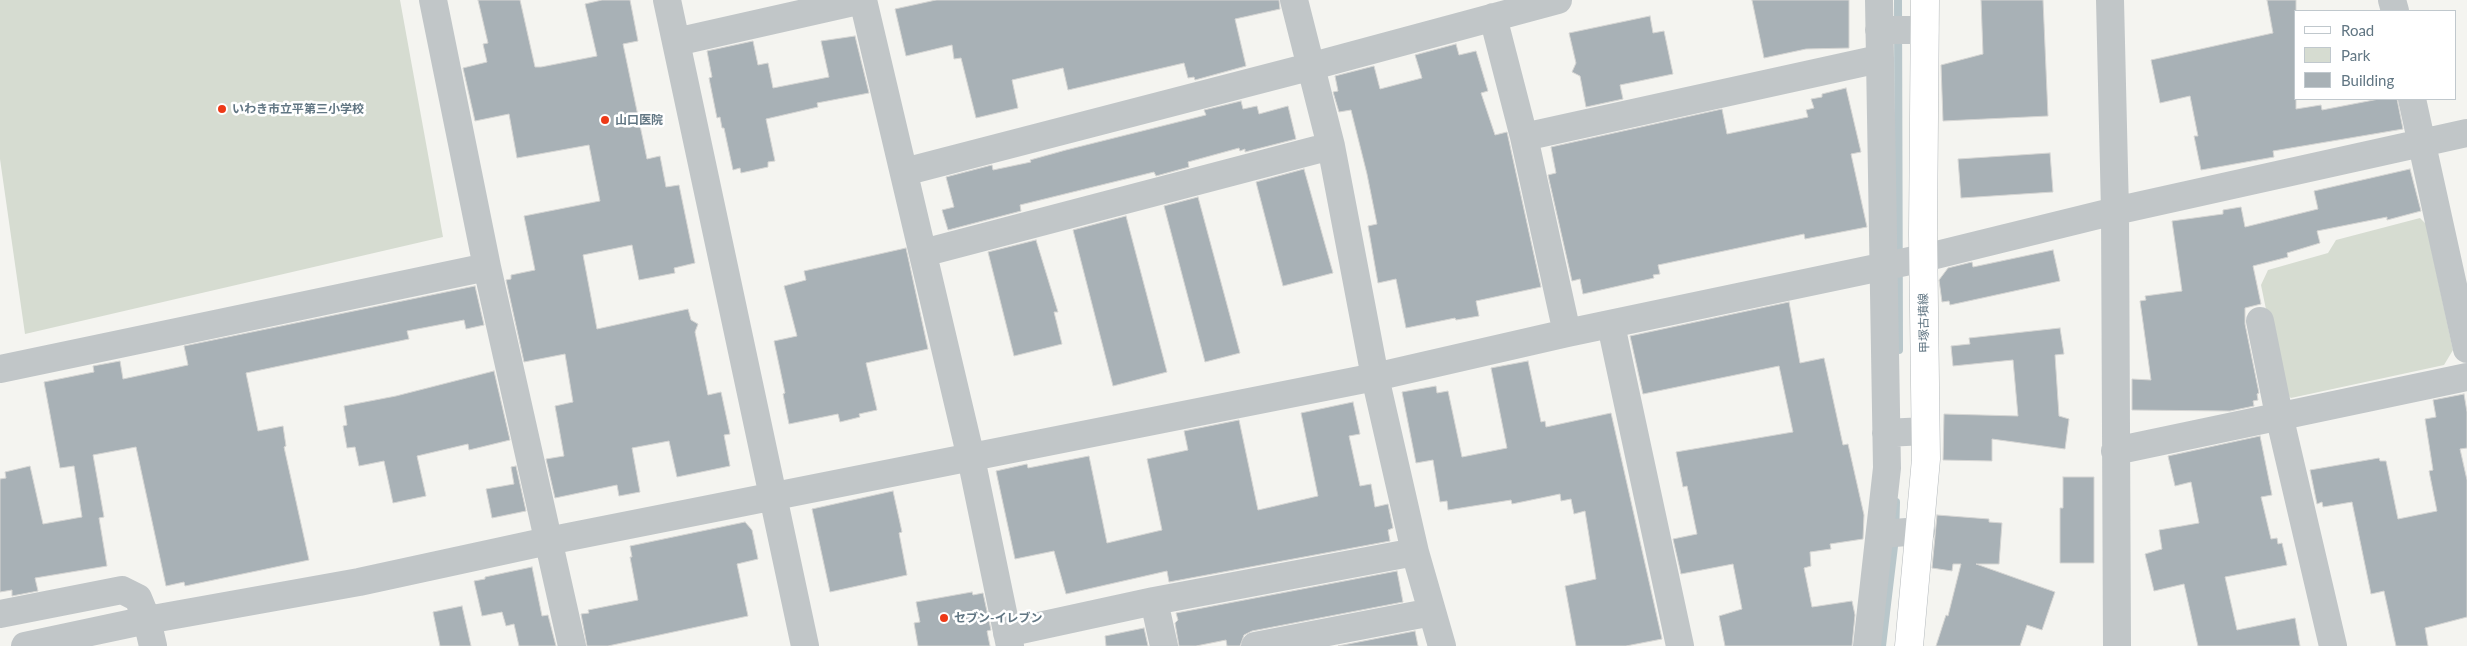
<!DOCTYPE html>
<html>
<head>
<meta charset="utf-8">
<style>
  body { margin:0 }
  #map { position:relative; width:2467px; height:646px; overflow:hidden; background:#f4f4f0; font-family:Lato,sans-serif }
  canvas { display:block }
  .legend { position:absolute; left:2294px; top:10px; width:162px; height:90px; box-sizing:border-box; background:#fff; border:1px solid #c0c8cd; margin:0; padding:6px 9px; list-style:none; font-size:15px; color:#617683 }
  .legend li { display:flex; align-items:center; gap:10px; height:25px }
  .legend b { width:25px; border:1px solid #c0c8cd }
</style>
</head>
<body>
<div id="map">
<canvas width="2467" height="646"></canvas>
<ul class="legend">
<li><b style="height:6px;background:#fff"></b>Road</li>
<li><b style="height:14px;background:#d6dcd1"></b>Park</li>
<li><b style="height:14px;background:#a8b1b6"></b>Building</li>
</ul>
</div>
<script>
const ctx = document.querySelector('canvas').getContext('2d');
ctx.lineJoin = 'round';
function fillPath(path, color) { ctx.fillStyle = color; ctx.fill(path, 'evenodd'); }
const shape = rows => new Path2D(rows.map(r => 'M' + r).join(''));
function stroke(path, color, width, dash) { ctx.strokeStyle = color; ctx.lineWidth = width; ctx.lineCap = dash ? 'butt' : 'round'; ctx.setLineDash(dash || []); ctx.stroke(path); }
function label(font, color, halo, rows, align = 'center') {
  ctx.font = font + ' Lato,"Noto Sans JP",sans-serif'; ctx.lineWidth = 5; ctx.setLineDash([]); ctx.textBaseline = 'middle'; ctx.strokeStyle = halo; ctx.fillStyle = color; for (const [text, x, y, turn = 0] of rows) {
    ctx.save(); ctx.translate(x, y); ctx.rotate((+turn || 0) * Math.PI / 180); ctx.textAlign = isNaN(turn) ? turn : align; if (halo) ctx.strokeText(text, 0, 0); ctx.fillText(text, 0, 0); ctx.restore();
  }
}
fillPath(shape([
  [0,0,400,0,443,237,25,334,0,159],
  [2420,218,2426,224,2453,350,2444,365,2291,398,2283,392,2261,285,2268,270,2328,253,2336,240]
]), '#d6dcd1');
stroke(shape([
  [1898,0,1899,350],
  [1882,646,1895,538,1896,502]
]), '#b8c6ca', 8);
const building = shape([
  [478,0,520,0,535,67,541,67,597,56,585,4,602,0,630,0,638,41,623,44,647,159,660,156,666,187,679,185,695,263,674,268,675,273,639,280,632,245,583,255,597,329,688,309,691,320,698,324,695,332,708,395,721,392,730,434,724,435,730,466,677,477,669,441,632,448,640,492,619,496,617,485,555,498,546,459,564,456,555,406,573,402,565,354,524,362,506,280,511,279,511,275,535,270,524,216,600,201,589,145,517,158,509,114,475,121,463,68,487,62,483,44,488,43,478,0],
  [936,0,1279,0,1280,9,1235,19,1246,66,1195,80,1194,77,1188,78,1184,63,1068,90,1063,68,1012,80,1018,108,976,118,961,58,954,59,952,45,906,56,895,9,936,0],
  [1752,0,1849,0,1849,48,1806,49,1764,58,1752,0],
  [1981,0,2043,0,2048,116,1943,121,1941,65,1983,54,1981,0],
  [2267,0,2296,0,2296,109,2321,105,2322,110,2379,99,2397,99,2403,129,2273,151,2274,157,2201,170,2194,136,2198,136,2190,96,2160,103,2151,60,2273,33,2267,0],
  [1650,16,1653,33,1664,31,1673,74,1620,85,1623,99,1586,107,1580,76,1572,72,1576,63,1569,33,1650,16],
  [855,36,869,93,817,103,818,107,766,119,775,161,768,162,768,167,741,173,740,168,733,170,724,128,722,128,720,117,717,118,709,78,712,77,707,51,753,41,758,65,768,63,773,88,829,77,821,41,855,36],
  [1456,44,1459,55,1476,51,1488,91,1481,93,1495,135,1507,132,1541,287,1476,301,1479,316,1456,320,1455,318,1406,328,1396,279,1378,283,1368,226,1377,224,1367,174,1351,110,1339,112,1333,92,1338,91,1335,76,1374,66,1380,89,1422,78,1415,55,1456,44],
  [1846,88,1861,152,1851,154,1867,227,1805,239,1804,234,1658,265,1660,274,1653,275,1654,278,1583,294,1580,279,1572,281,1548,175,1556,173,1551,147,1722,109,1727,134,1808,117,1806,110,1814,108,1811,99,1822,97,1822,94,1846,88],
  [1241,101,1243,109,1257,106,1259,114,1288,106,1296,139,1245,152,1245,149,1240,151,1239,148,1188,162,1189,167,1156,176,1154,172,1020,205,1021,211,948,230,942,210,954,207,946,177,992,165,993,170,1031,162,1030,160,1066,150,1206,115,1204,110,1241,101],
  [2050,153,2053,192,1961,198,1958,159,2050,153],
  [1304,169,1333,273,1283,286,1256,182,1304,169],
  [2410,169,2421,211,2387,220,2387,217,2317,231,2320,243,2287,253,2288,257,2253,266,2261,304,2245,308,2245,324,2259,393,2257,394,2258,400,2253,401,2254,406,2230,411,2132,410,2132,379,2151,380,2140,301,2146,300,2145,296,2182,291,2172,221,2223,214,2223,210,2241,207,2245,227,2318,209,2314,191,2410,169],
  [1198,197,1240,353,1205,362,1164,206,1198,197],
  [1126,216,1167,372,1113,386,1073,230,1126,216],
  [1036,240,1058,312,1054,312,1062,344,1014,356,988,252,1036,240],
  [906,248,928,349,866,363,877,410,859,414,860,417,840,422,838,414,789,424,783,394,785,393,774,341,797,336,784,286,806,280,804,271,906,248],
  [2053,250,2060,281,1950,305,1949,301,1942,302,1939,280,1948,268,1972,262,1973,267,2053,250],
  [475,286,484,325,466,329,464,320,407,331,409,339,246,373,258,431,283,426,286,446,284,447,309,560,185,586,184,582,166,586,136,447,93,455,104,517,99,518,107,566,35,578,38,591,12,596,12,590,0,592,0,479,6,478,5,472,30,466,43,524,82,517,74,466,60,468,44,382,94,372,93,366,120,361,123,379,188,365,184,346,475,286],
  [1789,302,1800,363,1824,358,1843,445,1848,444,1864,515,1863,539,1830,544,1831,549,1810,552,1811,566,1804,568,1812,607,1852,601,1855,615,1852,646,1725,646,1719,616,1742,609,1733,564,1681,574,1673,539,1697,534,1687,486,1683,487,1676,452,1793,432,1779,366,1643,394,1630,336,1789,302],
  [2060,328,2064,354,2055,355,2059,416,2069,419,2065,449,1992,439,1992,461,1943,460,1944,414,2018,416,2013,360,1953,366,1951,346,1970,344,1969,338,2060,328],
  [1528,361,1541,422,1545,421,1546,427,1611,413,1662,639,1626,646,1576,646,1565,586,1596,579,1585,511,1574,514,1571,499,1561,501,1560,494,1512,504,1511,500,1448,510,1447,501,1440,502,1433,460,1416,463,1402,392,1436,386,1437,393,1448,391,1462,457,1507,448,1491,368,1528,361],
  [494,371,510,440,469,450,468,444,417,456,426,496,393,503,384,461,359,466,355,447,347,448,343,426,347,425,344,406,396,396,494,371],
  [2464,394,2467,412,2467,448,2460,449,2467,480,2467,617,2425,628,2428,646,2396,646,2384,591,2371,594,2352,502,2323,507,2322,502,2317,504,2310,470,2379,458,2380,461,2386,461,2398,519,2437,511,2429,471,2433,470,2425,419,2436,417,2433,400,2464,394],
  [1353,402,1360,434,1349,436,1360,486,1371,484,1375,507,1388,504,1393,528,1388,530,1390,541,1169,582,1167,571,1066,594,1054,551,1015,559,996,471,1027,464,1028,468,1089,456,1107,543,1162,530,1147,459,1188,450,1184,431,1239,420,1258,510,1318,496,1301,413,1353,402],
  [2260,436,2272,495,2261,497,2271,539,2277,538,2278,544,2282,543,2287,565,2225,577,2237,630,2295,618,2300,646,2198,646,2184,584,2154,591,2145,554,2162,549,2159,530,2199,523,2191,482,2175,486,2168,456,2260,436],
  [516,466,526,511,492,518,486,489,514,484,511,467,516,466],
  [2063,477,2094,477,2094,563,2060,563,2060,508,2063,508,2063,477],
  [893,491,902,532,899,533,907,575,830,592,812,509,893,491],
  [1937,515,1989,519,1989,522,2002,523,1999,564,1976,564,2055,592,2042,630,2027,625,2020,646,1936,646,1946,615,1948,616,1961,564,1953,564,1952,571,1932,568,1937,515],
  [745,522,752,530,758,559,737,564,748,616,608,646,587,646,581,614,589,613,588,610,638,600,630,557,632,557,630,546,745,522],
  [532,567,542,616,548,615,556,646,519,646,514,624,506,626,502,612,482,616,474,581,485,579,485,577,532,567],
  [1397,571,1403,602,1252,631,1244,635,1240,646,1227,646,1226,640,1196,646,1179,646,1175,623,1178,620,1176,613,1397,571],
  [972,592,973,595,983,593,991,630,987,631,990,646,918,646,914,623,920,622,916,602,972,592],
  [462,606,471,646,440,646,433,612,462,606],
  [1144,628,1148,646,1106,646,1105,636,1144,628],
  [1415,631,1418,646,1338,646,1415,631]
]);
fillPath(building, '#a8b1b6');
stroke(building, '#d5d5d3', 1);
const major = shape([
  [1909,646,1926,459,1923,234,1925,0]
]);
stroke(major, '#b4b9bc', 29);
stroke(shape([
  [433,0,487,267,572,646],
  [667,0,805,646],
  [863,0,971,458,1010,646],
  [1294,0,1331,146,1375,377,1415,552,1442,646],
  [2110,0,2115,211,2117,646],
  [2392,0,2395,11],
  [1493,17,1524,137,1567,333],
  [1879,30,1925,30],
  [676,42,862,0],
  [2412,99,2467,349],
  [1524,137,1879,59],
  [904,172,1309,67,1558,0],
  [923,253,1331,146],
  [2260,321,2279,415,2333,646],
  [1611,325,1680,646],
  [0,369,487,267],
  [1886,433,1925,431],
  [2115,451,2467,377],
  [1880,534,1921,531],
  [1154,601,1164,646],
  [0,614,122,590,138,598,147,620,153,646],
  [1007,633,1154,601,1415,552],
  [25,646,147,620,359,582,548,541,1375,377,1567,333,1924,258,2115,211,2467,133],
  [1255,646,1432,612],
  [1867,646,1887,468,1879,0]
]), '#c1c6c8', 28);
stroke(major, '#fff', 28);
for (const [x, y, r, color] of [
  [222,109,5,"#ed3917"],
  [605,120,5,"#ed3917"],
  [944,618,5,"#ed3917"]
]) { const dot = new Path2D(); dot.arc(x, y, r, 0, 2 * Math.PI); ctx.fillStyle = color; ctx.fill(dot); stroke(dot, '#fff', 2); }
label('bold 12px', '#617683', '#fff', [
  ["いわき市立平第三小学校",232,109],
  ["山口医院",615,120],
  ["セブン-イレブン",954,618]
], 'left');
label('12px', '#617683', '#fff', [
  ["甲塚古墳線",1924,323,-91]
]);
</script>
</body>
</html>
